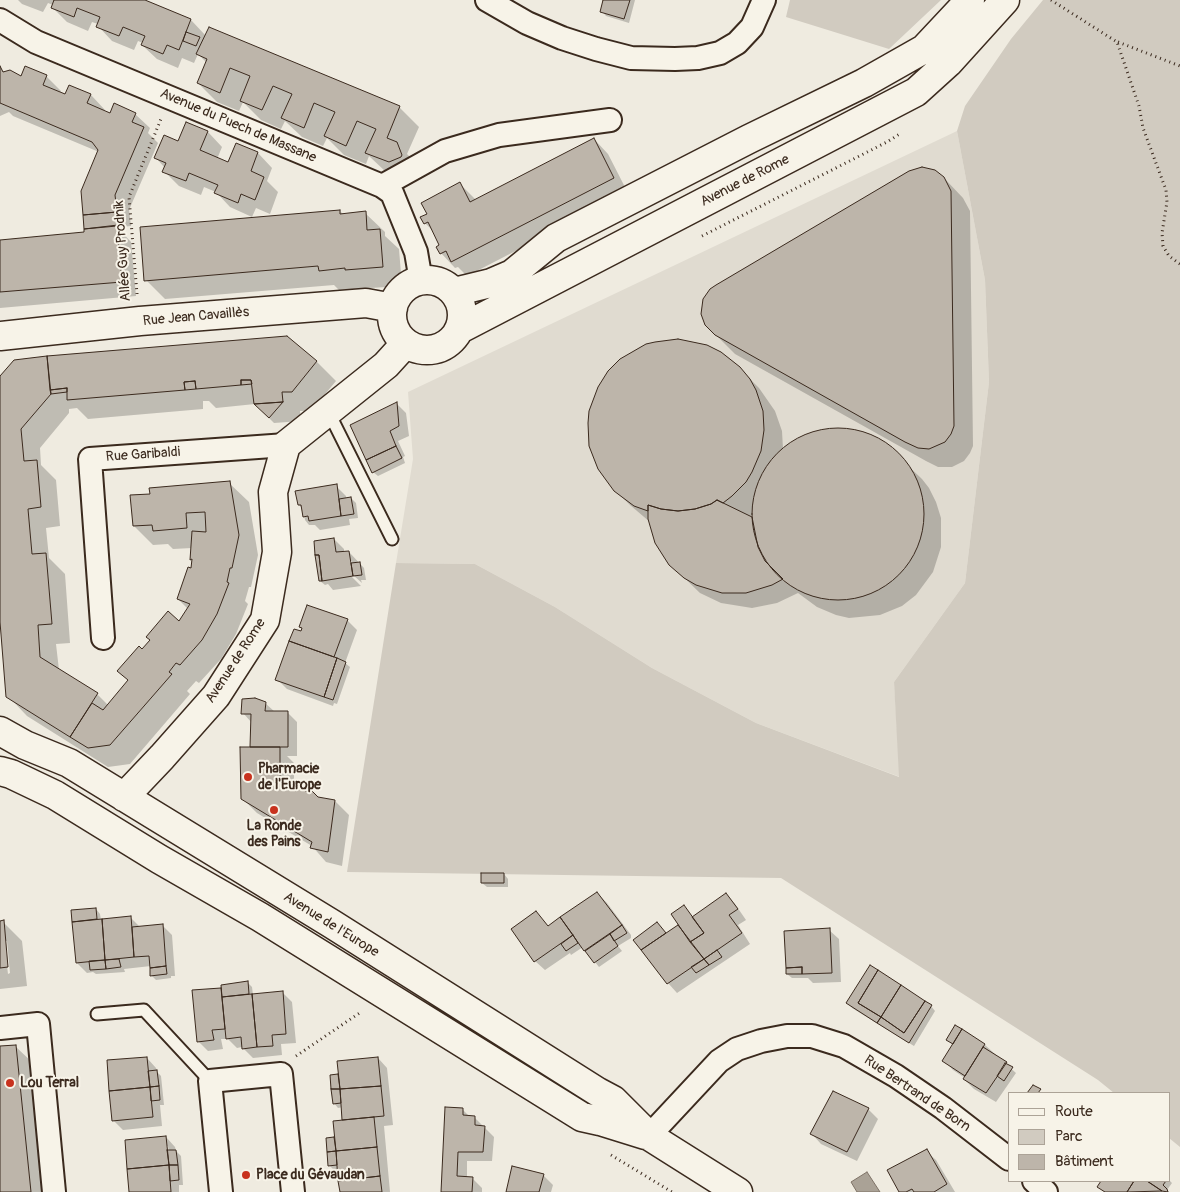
<!DOCTYPE html>
<html>
<head>
<meta charset="utf-8">
<style>
  body { margin:0 }
  #map { position:relative; width:1180px; height:1192px; overflow:hidden; background:#efebe0; font-family:Pangolin,sans-serif }
  canvas { display:block }
  .legend { position:absolute; left:1008px; top:1092px; width:162px; height:90px; box-sizing:border-box; background:#f7f3e8; border:1px solid #aca397; margin:0; padding:6px 9px; list-style:none; font-size:15px; color:#3b2a1e }
  .legend li { display:flex; align-items:center; gap:10px; height:25px }
  .legend b { width:25px; border:1px solid #aca397 }
</style>
</head>
<body>
<div id="map">
<canvas width="1180" height="1192"></canvas>
<ul class="legend">
<li><b style="height:6px;background:#f7f3e8"></b>Route</li>
<li><b style="height:14px;background:#d1cbc0"></b>Parc</li>
<li><b style="height:14px;background:#bdb5aa"></b>Bâtiment</li>
</ul>
</div>
<script>
const ctx = document.querySelector('canvas').getContext('2d');
ctx.lineJoin = 'round';
function fillPath(path, color) { ctx.fillStyle = color; ctx.fill(path, 'evenodd'); }
const shape = rows => new Path2D(rows.map(r => 'M' + r).join(''));
function stroke(path, color, width, dash) { ctx.strokeStyle = color; ctx.lineWidth = width; ctx.lineCap = dash ? 'butt' : 'round'; ctx.setLineDash(dash || []); ctx.stroke(path); }
function label(font, color, halo, rows, align = 'center') {
  ctx.font = font + ' Pangolin,sans-serif'; ctx.lineWidth = 4; ctx.setLineDash([]); ctx.textBaseline = 'middle'; ctx.strokeStyle = halo; ctx.fillStyle = color; for (const [text, x, y, turn = 0] of rows) {
    ctx.save(); ctx.translate(x, y); ctx.rotate((+turn || 0) * Math.PI / 180); ctx.textAlign = isNaN(turn) ? turn : align; if (halo) ctx.strokeText(text, 0, 0); ctx.fillText(text, 0, 0); ctx.restore();
  }
}
fillPath(shape([
  [957,131,985,280,989,382,965,583,894,682,900,777,756,723,652,668,555,607,475,564,396,563,413,459,408,392]
]), '#e0dbd0');
fillPath(shape([
  [790,0,941,0,889,49,786,17],
  [1043,0,1180,0,1180,1147,1169,1138,1169,1093,1114,1093,1098,1080,781,878,347,872,396,563,475,564,555,607,652,668,756,723,899,777,894,682,965,583,989,382,985,280,957,131,965,106,1011,39]
]), '#d1cbc0');
const water = shape([
  [867,1172,880,1192,857,1192,851,1182,867,1172]
]);
fillPath(water, '#aaa296');
stroke(water, '#7e7266', 1);
fillPath(shape([
  [18,0,142,0,191,20,206,36,399,107,419,127,407,154,416,163,386,172,369,156,366,164,344,155,327,138,323,146,302,137,285,121,281,129,261,120,243,102,239,111,217,102,198,83,207,63,198,54,194,63,182,58,178,68,157,59,142,45,143,43,138,41,134,50,112,41,98,26,98,24,92,22,88,31,67,22,52,7,53,5,48,3,43,12,22,4],
  [605,0,635,0,629,23,606,16,602,11],
  [0,67,5,73,21,77,46,76,61,91,60,93,66,96,70,86,91,95,105,110,104,112,110,114,135,114,150,128,148,133,158,143,129,210,131,226,122,227,122,230,120,230,131,242,136,296,0,308,0,241,86,233,82,191,99,152,13,116,9,112,0,116],
  [186,124,208,132,222,147,217,159,229,164,237,144,258,153,272,168,267,181,278,192,270,214,256,208,252,217,230,207,216,192,204,187,201,195,179,186,164,171,165,168,156,158,178,143],
  [594,139,608,154,628,193,467,276,458,267,455,268,441,253,441,245,434,232,425,223,428,214,460,184,476,200],
  [944,178,963,198,970,211,973,446,970,453,964,461,952,467,938,467,926,461,735,354,710,329],
  [340,211,344,215,365,213,385,232,385,236,399,249,402,286,339,290,334,285,165,299,146,280],
  [286,337,317,362,336,381,311,411,300,411,301,421,274,423,255,404,216,408,209,401,203,401,203,409,88,419,77,408,69,409,69,413,40,448,41,465,56,480,60,526,46,528,49,558,65,574,70,643,56,644,59,670,97,694,108,705,129,681,119,671,142,650,179,622,188,609,178,599,192,570,192,548,173,549,168,544,153,545,134,526,151,495,229,483,249,502,258,555,251,587,249,587,245,601,248,604,236,634,221,659,199,683,196,681,187,691,190,694,130,764,108,767,27,716,8,696,0,609,0,378],
  [739,368,759,388,775,411,782,431,783,449,801,438,810,434,836,429,855,431,874,437,886,445,922,479,929,488,936,502,941,518,941,547,933,572,916,595,902,606,880,615,849,618,836,615,817,607,798,593,777,603,752,608,721,603,700,593,670,564,650,522,630,505,610,485,590,411,594,398,605,377],
  [754,514,754,519,749,517],
  [397,404,406,413,409,436,398,441,405,456,403,457,405,463,378,476,373,472],
  [336,486,346,496,346,499,351,498,356,503,358,518,349,519,350,525,320,530,315,525,309,525,305,520,303,509,299,505],
  [334,539,344,549,344,553,349,552,364,568,366,580,361,580,362,583,353,575,350,575,361,586,333,590,328,584,325,585,320,581],
  [349,561,352,561,353,569,351,570],
  [347,620,357,630,345,663,350,667,337,704,334,703,333,706,287,689,277,679,302,633,303,629,300,627],
  [265,703,275,712,288,713,297,722,297,756,287,756,294,763,294,786,318,799,335,801,349,815,342,866,326,862,312,846,257,813,242,798,253,748,252,723,243,713],
  [504,874,508,879,508,887,487,887,482,883],
  [597,893,607,903,631,935,631,938,618,946,622,951,599,967,583,947,571,955,570,953,545,970,535,961,535,913,549,927],
  [726,894,735,904,746,920,738,925,750,944,677,993,668,983,635,940,662,928,666,935],
  [96,909,100,914,101,920,131,918,140,927,162,925,172,935,175,976,171,976,171,978,156,980,152,976,151,966,124,969,125,972,96,974,93,972,87,973,77,963,72,911],
  [0,922,3,922,22,941,27,986,0,989],
  [4,941,7,941,10,973,8,974],
  [829,930,839,939,841,982,813,983,808,978,792,978,787,974],
  [248,983,252,987,253,995,282,992,292,1002,296,1043,281,1044,282,1055,253,1058,242,1047,237,1048,228,1039,221,1039,223,1049,208,1051,198,1041,220,989,223,991],
  [848,1003,931,1006,935,1011,914,1046,852,1008],
  [956,1027,985,1045,1016,1073,996,1102,974,1089,964,1079,965,1078,953,1070,944,1060,953,1045,947,1039],
  [15,1046,35,1065,47,1192,0,1192,0,1047],
  [147,1058,156,1068,157,1072,161,1076,164,1105,160,1105,162,1126,123,1130,113,1120],
  [378,1058,387,1068,393,1125,384,1126,390,1192,341,1192,338,1169,334,1170,329,1165,327,1139,335,1138,344,1121,343,1107,338,1108,334,1103,338,1075,340,1077],
  [462,1109,470,1117,474,1117,494,1137,492,1161,467,1161,467,1178,472,1178,482,1188,482,1192,443,1192],
  [868,1109,878,1119,857,1161,821,1144,812,1134],
  [166,1137,175,1147,176,1151,181,1156,183,1185,179,1185,179,1192,130,1192],
  [166,1146,168,1146,169,1152,166,1152],
  [926,1151,936,1160,955,1192,901,1192],
  [543,1175,553,1185,551,1192,507,1192],
  [1169,1180,1172,1183,1167,1190,1169,1192,1104,1192,1099,1187,1103,1181]
]), '#0003');
const building = shape([
  [54,0,145,0,191,19,179,50,167,45,163,54,141,45,145,36,123,27,119,36,96,27,100,17,77,8,74,17,51,8,54,0],
  [603,0,630,0,624,19,600,12,603,0],
  [209,27,400,106,387,138,397,142,402,155,401,157,389,162,365,153,376,129,357,121,346,146,324,136,335,112,314,103,304,128,281,118,292,94,273,86,262,110,240,101,250,76,230,68,220,93,197,83,207,59,196,54,209,27],
  [186,32,200,37,196,46,183,41,186,32],
  [0,66,3,72,10,70,21,76,25,66,47,75,43,85,65,94,69,85,91,94,87,103,110,113,114,103,136,113,132,122,144,127,115,195,117,212,83,215,81,191,98,150,92,142,0,103,0,66],
  [186,122,208,131,200,150,228,162,236,143,258,152,251,171,264,177,255,200,241,194,238,203,214,193,218,185,189,173,186,181,162,172,166,163,154,158,164,135,178,141,186,122],
  [594,138,614,178,451,262,446,251,440,254,436,247,439,245,428,222,424,224,420,217,427,214,421,203,460,182,470,202,594,138],
  [922,167,935,170,944,177,951,191,954,426,951,434,945,442,929,449,918,448,905,442,715,335,705,325,701,314,703,299,710,289,716,285,909,171,922,167],
  [340,210,340,214,366,211,367,230,380,229,383,267,345,270,345,268,319,271,318,266,144,281,140,227,340,210],
  [117,212,118,225,84,229,83,215,117,212],
  [117,226,122,282,0,292,0,240,84,232,84,229,117,226],
  [287,336,317,361,292,392,282,392,283,402,254,404,251,380,241,380,241,385,196,389,195,381,184,382,185,390,67,400,67,388,50,390,47,356,287,336],
  [678,339,707,345,721,352,740,367,750,379,756,390,763,411,764,430,761,451,752,472,746,482,732,496,723,503,717,500,711,504,695,509,678,511,661,509,648,505,648,511,634,506,614,491,598,469,589,446,588,423,589,411,598,387,608,371,620,359,646,344,655,342,678,339],
  [47,356,51,394,21,429,24,461,37,460,41,507,28,509,32,554,46,553,52,624,38,625,40,657,98,693,70,737,6,697,0,622,0,376,14,360,47,356],
  [241,380,251,380,252,384,241,385,241,380],
  [195,381,196,389,185,390,184,382,195,381],
  [67,388,67,392,51,394,50,390,67,388],
  [283,402,269,418,254,404,283,402],
  [397,402,399,426,390,431,396,446,366,460,350,425,397,402],
  '752 514a86 86 0 1 1 172 0a86 86 0 1 1-172 0Z',
  [396,446,402,458,372,473,366,460,396,446],
  [230,481,239,535,232,568,230,568,227,582,229,583,217,614,202,640,180,665,176,663,169,672,172,674,110,745,88,748,70,737,92,703,103,710,128,680,117,671,139,646,142,649,150,640,146,637,168,611,179,621,190,604,177,599,188,567,191,568,192,559,190,560,192,531,206,532,205,512,186,513,187,528,153,531,152,525,133,526,130,495,150,494,149,488,230,481],
  [337,484,341,516,309,521,308,516,303,517,301,505,298,505,295,491,337,484],
  [351,497,354,514,341,516,339,499,351,497],
  [717,500,752,517,758,547,765,561,783,579,772,585,746,593,722,593,696,585,684,578,669,565,655,543,648,519,648,505,661,509,678,511,695,509,711,504,717,500],
  [334,538,336,552,349,551,353,576,322,581,319,555,315,555,314,541,334,538],
  [315,555,319,555,322,581,319,581,315,555],
  [360,562,362,575,353,576,351,563,360,562],
  [307,605,348,619,334,657,289,641,294,629,301,631,302,628,299,627,307,605],
  [289,641,337,658,324,697,275,680,289,641],
  [337,658,346,662,333,700,324,697,337,658],
  [255,698,266,702,265,711,288,711,288,747,250,747,251,714,241,714,242,699,255,698],
  [240,747,280,747,280,776,309,793,311,790,318,797,335,800,328,852,310,848,312,842,241,799,240,747],
  [481,873,504,873,504,883,481,883,481,873],
  [597,892,622,925,584,951,560,917,597,892],
  [726,893,738,909,729,915,742,933,704,959,690,942,704,933,692,917,726,893],
  [684,905,704,933,690,942,671,914,684,905],
  [96,908,97,919,72,922,71,910,96,908],
  [536,911,548,926,560,917,573,935,534,962,511,929,536,911],
  [131,916,134,957,105,960,102,919,131,916],
  [102,919,105,960,76,963,72,922,102,919],
  [4,920,8,967,0,968,0,921,4,920],
  [657,922,666,933,641,950,633,940,657,922],
  [163,924,166,966,150,968,149,956,134,957,132,927,163,924],
  [622,925,627,933,614,941,610,934,622,925],
  [678,925,704,959,667,984,641,950,678,925],
  [830,928,832,973,802,974,802,967,786,968,784,931,830,928],
  [610,934,618,946,594,963,585,951,610,934],
  [573,935,578,943,566,951,561,944,573,935],
  [717,950,722,957,709,965,704,959,717,950],
  [119,959,121,967,106,969,105,960,119,959],
  [704,959,709,965,696,973,691,967,704,959],
  [105,960,106,969,90,970,89,961,105,960],
  [870,965,878,970,858,1003,881,1017,877,1023,846,1003,870,965],
  [166,966,167,974,150,976,150,968,166,966],
  [802,967,802,974,786,974,786,968,802,967],
  [878,970,901,985,881,1017,858,1003,878,970],
  [248,981,249,994,222,997,221,985,248,981],
  [901,985,925,1001,904,1033,881,1017,901,985],
  [221,988,225,1029,212,1030,214,1040,197,1042,192,990,221,988],
  [283,991,286,1034,272,1035,273,1046,257,1047,252,994,283,991],
  [252,994,257,1047,242,1049,241,1037,226,1039,222,997,252,994],
  [925,1001,932,1005,909,1043,877,1023,881,1017,904,1033,925,1001],
  [955,1025,962,1029,953,1044,946,1040,955,1025],
  [962,1029,985,1044,965,1076,942,1061,962,1029],
  [16,1045,31,1192,0,1192,0,1046,16,1045],
  [983,1047,1007,1062,986,1093,963,1079,983,1047],
  [147,1057,150,1087,109,1091,107,1060,147,1057],
  [378,1057,381,1086,340,1089,337,1061,378,1057],
  [1005,1063,1013,1067,1004,1081,997,1076,1005,1063],
  [157,1070,159,1086,150,1087,148,1071,157,1070],
  [338,1074,340,1089,331,1089,330,1075,338,1074],
  [1033,1085,1041,1089,1038,1093,1027,1093,1033,1085],
  [159,1086,160,1100,151,1101,150,1087,159,1086],
  [381,1086,384,1116,342,1120,340,1089,381,1086],
  [150,1087,153,1117,112,1121,109,1091,150,1087],
  [331,1089,340,1089,341,1103,333,1104,331,1089],
  [833,1091,869,1108,847,1152,810,1134,833,1091],
  [445,1107,463,1108,463,1115,475,1116,475,1125,485,1126,483,1152,458,1152,457,1176,473,1177,472,1192,441,1192,445,1107],
  [374,1117,377,1147,336,1151,333,1121,374,1117],
  [166,1136,169,1165,127,1169,125,1140,166,1136],
  [334,1137,336,1151,327,1152,326,1138,334,1137],
  [377,1147,380,1176,338,1181,336,1151,377,1147],
  [927,1149,947,1184,934,1192,914,1192,912,1189,906,1192,899,1192,887,1170,927,1149],
  [167,1150,176,1150,178,1165,169,1165,167,1150],
  [336,1151,337,1165,328,1166,327,1152,336,1151],
  [169,1165,171,1192,129,1192,127,1169,169,1165],
  [169,1165,178,1165,179,1180,170,1181,169,1165],
  [512,1166,544,1174,539,1192,506,1192,512,1166],
  [380,1176,382,1192,340,1192,338,1181,380,1176],
  [1101,1181,1134,1181,1127,1192,1105,1192,1097,1187,1101,1181],
  [1134,1181,1147,1181,1162,1191,1127,1192,1134,1181],
  [1147,1181,1166,1181,1163,1185,1167,1189,1168,1192,1162,1191,1147,1181]
]);
fillPath(building, '#bdb5aa');
stroke(building, '#3b2a1e', 1);
const lane = shape([
  [328,411,392,539],
  [97,1014,144,1010,210,1081]
]);
const street = shape([
  [487,0,527,23,562,38,596,49,631,58,675,59,698,58,720,53,737,43,752,27,764,0],
  [0,20,36,42,382,186,392,193,416,252,421,281],
  [382,186,445,151,499,135,610,120],
  [103,638,90,459,286,445],
  [0,1028,38,1024,54,1192],
  [649,1136,719,1061,737,1049,761,1041,787,1036,812,1036,844,1046,896,1076,943,1108,1009,1159],
  [1034,1181,1046,1192],
  [221,1192,210,1081,281,1074,293,1192]
]);
const secondary = shape([
  '392 315a35 35 0 1 1 70 0a35 35 0 1 1-70 0Z',
  [454,292,491,283,512,274,556,238,749,139,864,83,924,49,970,0],
  [460,329,916,92,948,63,1005,0],
  [0,336,140,321,366,303,393,308],
  [0,731,25,745,69,763,332,924,598,1092,613,1100,649,1136,738,1192],
  [0,771,11,774,55,795,159,859,260,917,582,1117,600,1121,645,1135],
  [124,797,162,757,216,696,265,620,277,552,273,492,286,445,386,365,406,343]
]);
stroke(lane, '#3b2a1e', 15);
stroke(street, '#3b2a1e', 26);
stroke(secondary, '#3b2a1e', 31);
stroke(shape([
  [1051,0,1117,42,1139,106,1143,128,1166,190,1167,202,1162,233,1163,246,1169,256,1180,264],
  [1118,42,1180,66],
  [702,236,887,142,901,133],
  [137,294,129,197,161,119],
  [296,1056,361,1012],
  [611,1155,672,1192]
]), '#3b2a1e', 3, [1, 4]);
stroke(lane, '#f7f3e8', 11);
stroke(street, '#f7f3e8', 22);
stroke(secondary, '#f7f3e8', 28);
for (const [x, y, r, color] of [
  [248,777,5,"#c8321e"],
  [274,810,5,"#c8321e"],
  [10,1083,5,"#c8321e"],
  [246,1175,5,"#c8321e"]
]) { const dot = new Path2D(); dot.arc(x, y, r, 0, 2 * Math.PI); ctx.fillStyle = color; ctx.fill(dot); stroke(dot, '#f7f3e8', 2); }
label('14px', '#3b2a1e', '#f7f3e8', [
  ["Avenue du Puech de Massane",238,126,23],
  ["Avenue de Rome",745,181,-27],
  ["Allée Guy Prodnik",123,251,-94],
  ["Rue Jean Cavaillès",196,317,-5],
  ["Rue Garibaldi",143,455,-4],
  ["Avenue de Rome",236,661,-57],
  ["Avenue de l'Europe",331,925,32],
  ["Rue Bertrand de Born",917,1094,34]
]);
label('bold 14px', '#3b2a1e', '#f7f3e8', [
  ["Pharmacie",258,769],
  ["de l'Europe",258,785],
  ["La Ronde",274,826,"center"],
  ["des Pains",274,842,"center"],
  ["Lou Terral",20,1083],
  ["Place du Gévaudan",256,1175]
], 'left');
</script>
</body>
</html>
